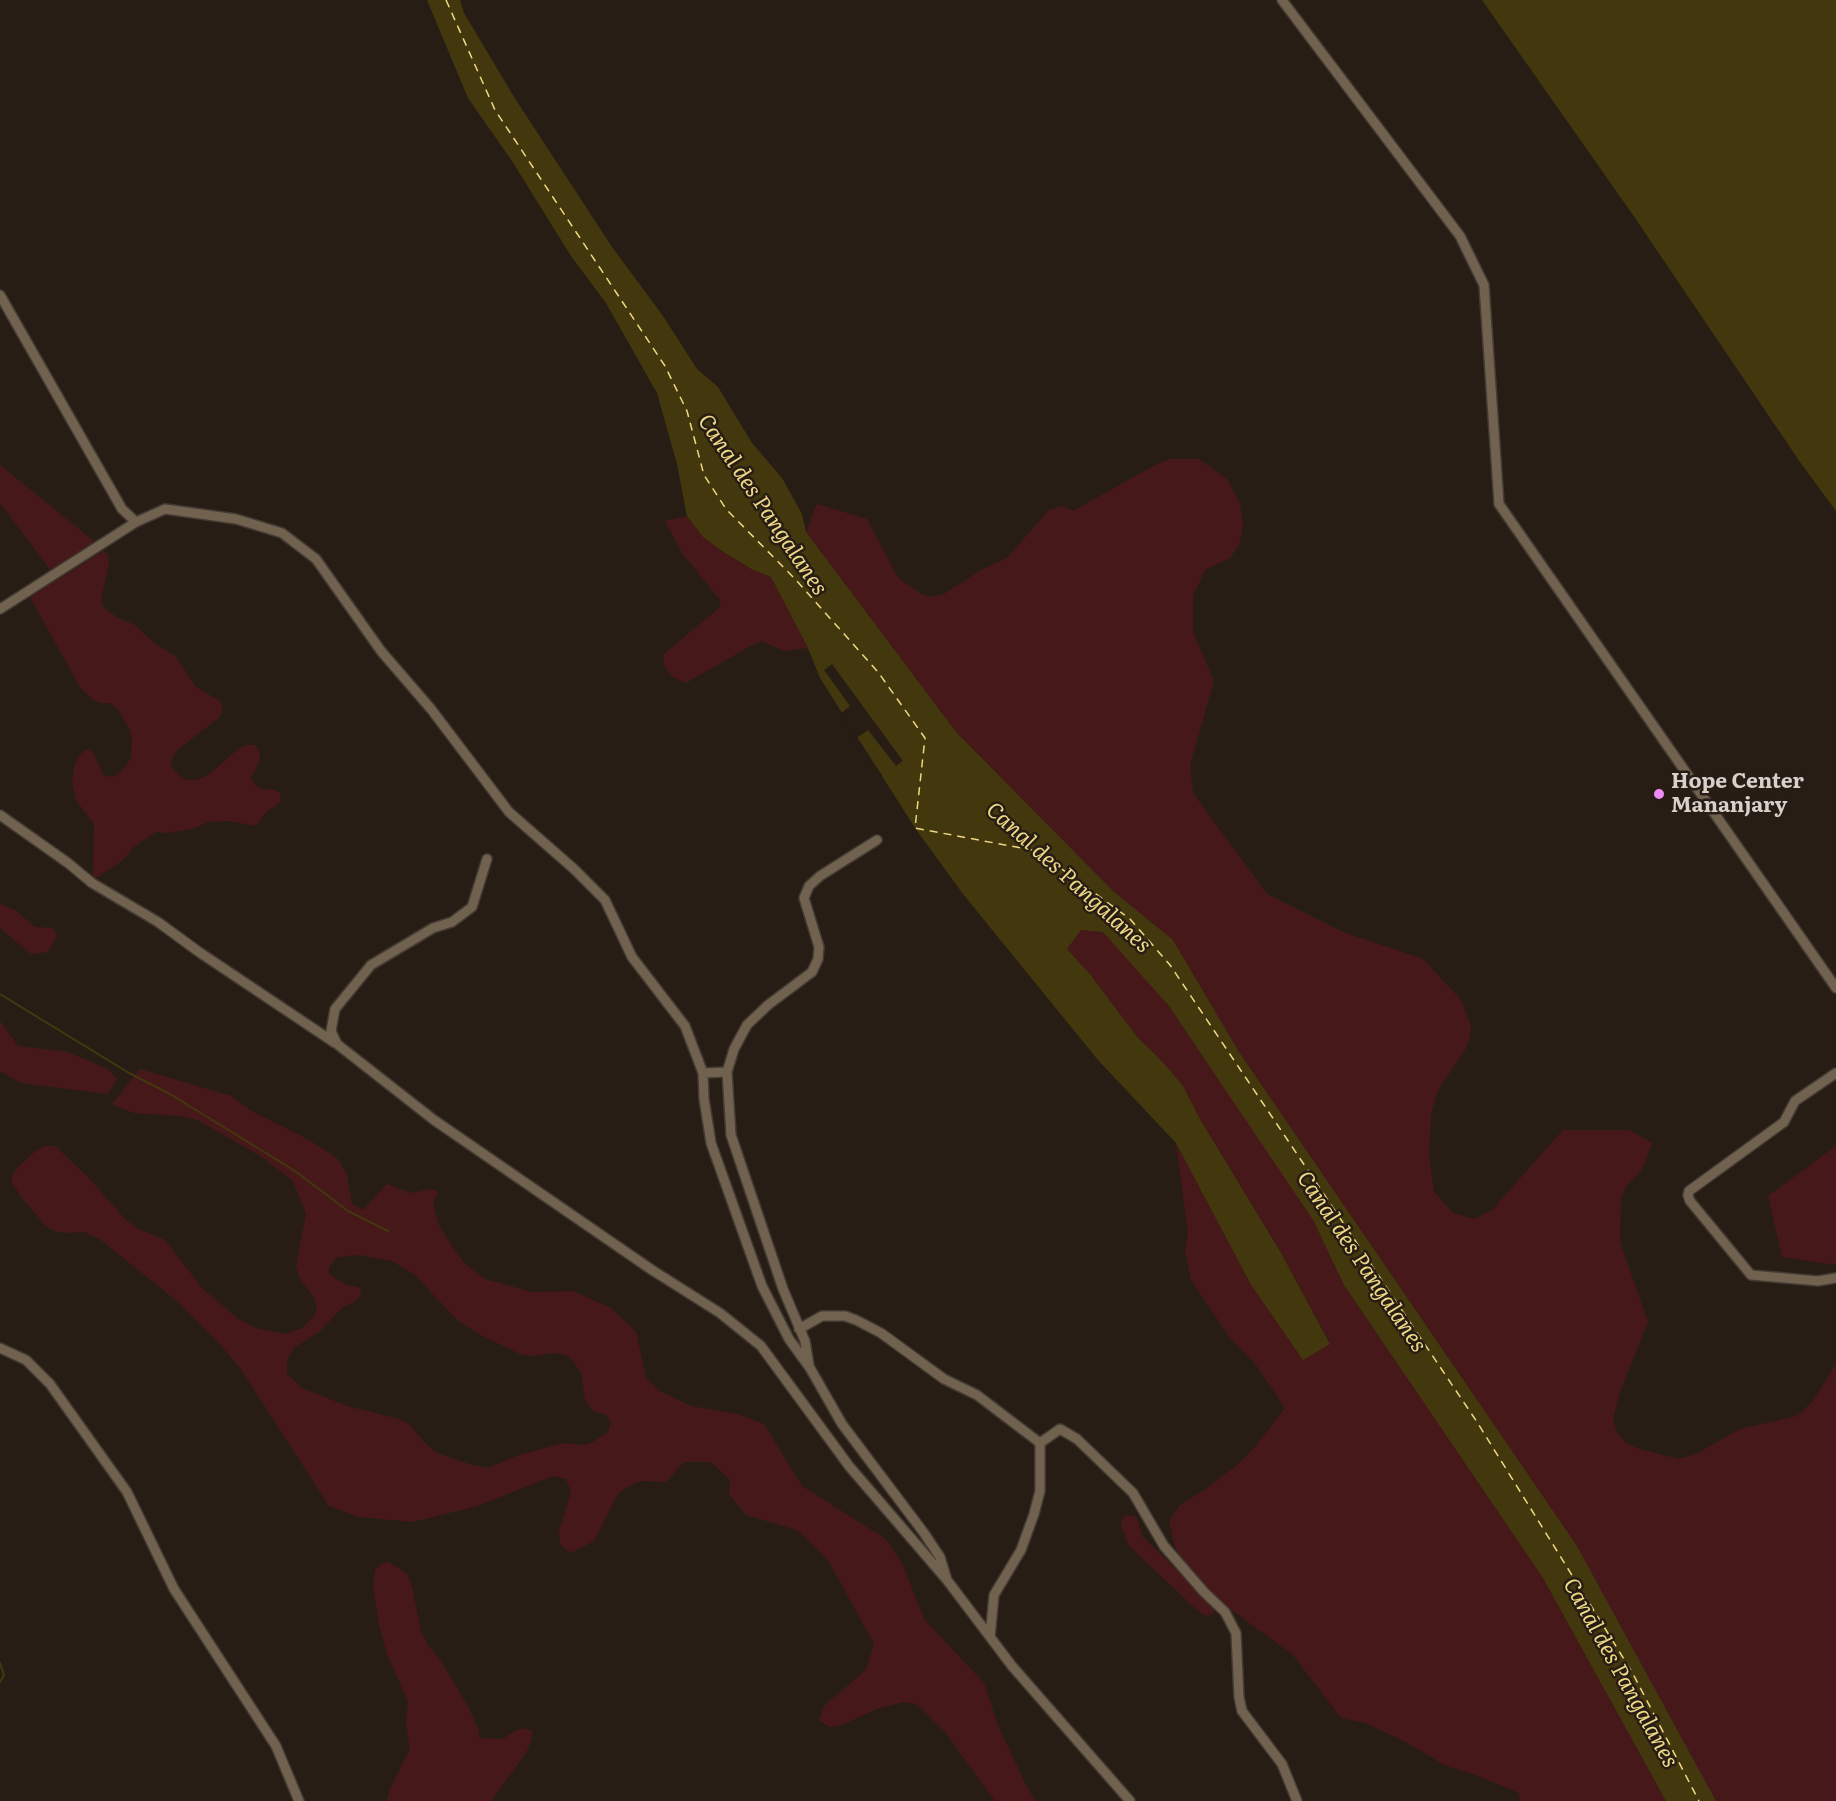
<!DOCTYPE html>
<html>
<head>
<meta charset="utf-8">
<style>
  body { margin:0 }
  canvas { display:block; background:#271d15 }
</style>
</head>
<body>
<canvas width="1836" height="1801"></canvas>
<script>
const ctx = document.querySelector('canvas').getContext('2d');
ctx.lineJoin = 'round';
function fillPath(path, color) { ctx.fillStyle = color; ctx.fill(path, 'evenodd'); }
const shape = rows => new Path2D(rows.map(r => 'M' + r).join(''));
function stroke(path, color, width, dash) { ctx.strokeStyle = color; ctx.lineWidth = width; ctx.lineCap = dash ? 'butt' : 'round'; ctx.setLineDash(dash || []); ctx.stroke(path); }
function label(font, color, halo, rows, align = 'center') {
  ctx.font = font + ' Literata,serif'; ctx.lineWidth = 5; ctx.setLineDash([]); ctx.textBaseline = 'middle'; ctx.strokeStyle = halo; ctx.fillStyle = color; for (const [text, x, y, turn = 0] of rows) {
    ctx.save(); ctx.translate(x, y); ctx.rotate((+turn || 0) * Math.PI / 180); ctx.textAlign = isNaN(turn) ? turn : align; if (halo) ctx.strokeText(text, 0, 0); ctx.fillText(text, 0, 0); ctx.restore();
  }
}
fillPath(shape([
  [1170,459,1199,459,1227,479,1240,504,1243,525,1239,545,1230,558,1205,570,1193,596,1193,632,1214,681,1190,765,1193,793,1267,894,1343,932,1423,959,1461,1000,1471,1026,1470,1037,1465,1050,1438,1090,1431,1114,1429,1155,1434,1192,1453,1213,1474,1219,1492,1210,1563,1130,1629,1130,1652,1143,1643,1168,1625,1188,1621,1200,1620,1242,1648,1322,1620,1392,1613,1419,1617,1433,1626,1443,1639,1449,1679,1459,1696,1454,1740,1429,1797,1416,1813,1401,1836,1364,1836,1801,1716,1801,1577,1546,1239,1052,1173,940,1113,891,956,732,806,532,817,504,867,519,898,578,923,595,930,597,944,594,981,570,1007,558,1049,510,1062,506,1073,511,1157,464],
  [0,465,95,542,52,572,0,503],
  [687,516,703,537,722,551,753,570,771,577,808,648,784,651,762,641,752,645,686,683,673,677,664,666,664,654,719,608,721,601,682,553,665,521],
  [103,551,108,554,109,563,101,599,103,607,118,618,135,625,153,642,176,657,196,687,220,701,223,709,220,717,177,750,172,758,171,767,184,779,194,780,202,778,211,773,238,749,246,745,255,745,260,753,259,762,251,778,255,785,263,790,272,789,280,793,281,802,266,812,256,826,230,821,208,822,192,829,166,833,156,832,134,847,122,861,96,878,93,878,94,824,76,800,72,782,75,764,79,756,85,749,93,752,104,776,114,777,127,765,131,757,132,739,130,730,117,708,110,703,101,703,93,700,80,687,30,597],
  [0,904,15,910,35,927,53,928,57,936,48,952,31,954,0,928],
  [1081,930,1103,932,1137,968,1169,1006,1236,1104,1313,1220,1344,1285,1543,1578,1666,1801,1520,1801,1519,1793,1473,1774,1446,1766,1406,1742,1365,1723,1341,1718,1293,1655,1222,1603,1200,1584,1189,1570,1175,1547,1169,1521,1181,1504,1206,1489,1237,1465,1254,1448,1285,1408,1256,1365,1230,1338,1191,1280,1185,1252,1188,1233,1176,1143,1250,1283,1330,1343,1281,1253,1200,1119,1183,1086,1160,1059,1138,1038,1089,973,1067,949],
  [0,1021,18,1046,67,1052,108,1069,117,1079,108,1094,21,1083,0,1071],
  [140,1069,231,1096,253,1112,309,1140,338,1159,347,1175,352,1203,363,1210,387,1184,411,1193,432,1189,438,1192,433,1204,440,1228,463,1262,485,1279,532,1292,573,1291,611,1308,636,1332,646,1377,660,1391,691,1406,738,1414,764,1424,802,1486,886,1539,902,1563,924,1619,984,1683,999,1728,1028,1789,1036,1801,995,1801,945,1732,917,1704,904,1702,879,1708,842,1725,830,1727,819,1720,824,1706,866,1670,874,1644,828,1560,797,1530,746,1515,729,1494,730,1480,711,1462,684,1462,666,1482,641,1481,629,1486,618,1494,594,1541,571,1553,560,1544,559,1531,571,1492,566,1479,553,1476,478,1506,413,1522,359,1517,329,1506,240,1368,219,1343,179,1303,101,1240,85,1232,64,1233,54,1231,45,1225,22,1198,11,1181,13,1174,19,1166,38,1149,47,1146,55,1146,89,1178,124,1218,138,1229,163,1239,169,1245,202,1288,237,1318,255,1328,284,1334,303,1328,317,1312,315,1299,300,1279,296,1266,306,1214,293,1181,263,1158,198,1120,180,1116,134,1113,112,1104],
  [358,1255,392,1261,415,1275,457,1320,481,1335,520,1354,534,1356,555,1353,568,1356,573,1361,581,1373,585,1400,593,1411,606,1415,610,1420,610,1428,607,1433,591,1443,584,1445,564,1443,519,1455,488,1468,469,1464,437,1453,424,1442,409,1424,399,1419,347,1406,302,1388,287,1374,287,1360,294,1348,319,1332,343,1307,356,1301,361,1295,360,1288,346,1285,329,1274,329,1267,337,1257],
  [1836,1146,1836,1265,1782,1257,1768,1196],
  [1126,1515,1134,1516,1137,1518,1142,1536,1213,1605,1215,1608,1213,1614,1206,1616,1197,1610,1129,1546,1122,1528,1121,1520],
  [388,1562,407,1573,412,1587,421,1631,427,1644,441,1661,470,1710,479,1731,479,1738,496,1739,504,1738,517,1730,525,1728,532,1731,532,1739,526,1753,491,1801,387,1801,390,1789,410,1749,406,1724,408,1702,387,1654,379,1624,373,1586,375,1570,380,1565]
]), '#46181a');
fillPath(shape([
  [427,0,460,0,464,13,514,97,612,247,663,316,697,369,718,387,752,443,782,478,802,514,806,532,956,732,1113,891,1173,940,1239,1052,1577,1546,1716,1801,1666,1801,1543,1578,1344,1285,1313,1220,1169,1006,1103,932,1081,930,1067,949,1089,973,1138,1038,1160,1059,1183,1086,1200,1119,1281,1253,1330,1344,1303,1360,1250,1283,1176,1143,1098,1060,963,894,915,828,820,678,808,648,771,577,753,570,722,551,703,537,687,516,677,464,657,393,606,303,571,256,512,161,468,98],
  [1482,0,1836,0,1836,511,1800,462,1633,215]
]), '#43380d');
fillPath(shape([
  [832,664,903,761,896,766,868,730,855,739,882,775,880,777,840,714,850,706,824,670]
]), '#271d15');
stroke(shape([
  [0,994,129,1073,170,1094,295,1171,348,1211,388,1231],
  [0,1663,4,1675,0,1682]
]), '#43380d', 2);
stroke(shape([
  [446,0,495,110,665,366,687,411,704,475,726,509,795,579,878,672,925,738,915,828,1037,851,1130,919,1170,965,1477,1422,1632,1672,1699,1801]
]), '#eed885', 1.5, [8, 6]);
const minor = shape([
  [1282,0,1460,236,1484,285,1499,504,1836,988],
  [0,295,122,509,136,522],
  [0,609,136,522,165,509,236,519,282,533,316,559,381,651,431,709,509,812,574,869,605,900,632,957,685,1026,703,1073,727,1072],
  [0,815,68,863,92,883,158,922,199,952,335,1043],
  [487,859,472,907,452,922,433,928,371,965,335,1009,331,1031,337,1044,434,1120,652,1270,720,1313,761,1346,849,1466,947,1580],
  [703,1073,704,1099,711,1143,762,1286,789,1339,810,1368,842,1424,924,1533,940,1557,947,1580,1012,1666,1130,1801],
  [1836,1073,1795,1101,1784,1122,1689,1191,1688,1195,1690,1201,1751,1275,1818,1281,1836,1278],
  [799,1329,822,1316,845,1316,856,1320,881,1333,944,1379,977,1395,1040,1443],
  [0,1348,26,1360,50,1384,127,1492,174,1589,276,1746,299,1801],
  [809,1365,805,1341,783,1289,731,1135,727,1072,734,1049,747,1025,768,1005,812,972,818,959,819,947,804,898,809,886,820,876,877,840],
  [1040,1443,1060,1429,1077,1439,1133,1493,1164,1546,1204,1592,1225,1612,1236,1633,1239,1697,1242,1711,1282,1764,1297,1801],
  [990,1637,994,1595,1021,1550,1034,1514,1040,1491,1040,1443]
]);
stroke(minor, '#433a32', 12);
stroke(minor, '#70624f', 9);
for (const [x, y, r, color] of [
  [1659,794,6,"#ef8bf7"]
]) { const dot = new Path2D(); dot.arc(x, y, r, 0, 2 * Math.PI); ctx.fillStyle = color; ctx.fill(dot); stroke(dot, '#271d15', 2); }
label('bold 21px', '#d7d0cb', '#271d15', [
  ["Hope Center",1671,782],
  ["Mananjary",1671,806]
], 'left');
label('italic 22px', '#eed885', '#271d15', [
  ["Canal des Pangalanes",762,505,56],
  ["Canal des Pangalanes",1068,878,42],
  ["Canal des Pangalanes",1361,1262,56],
  ["Canal des Pangalanes",1620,1673,61]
]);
</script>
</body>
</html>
